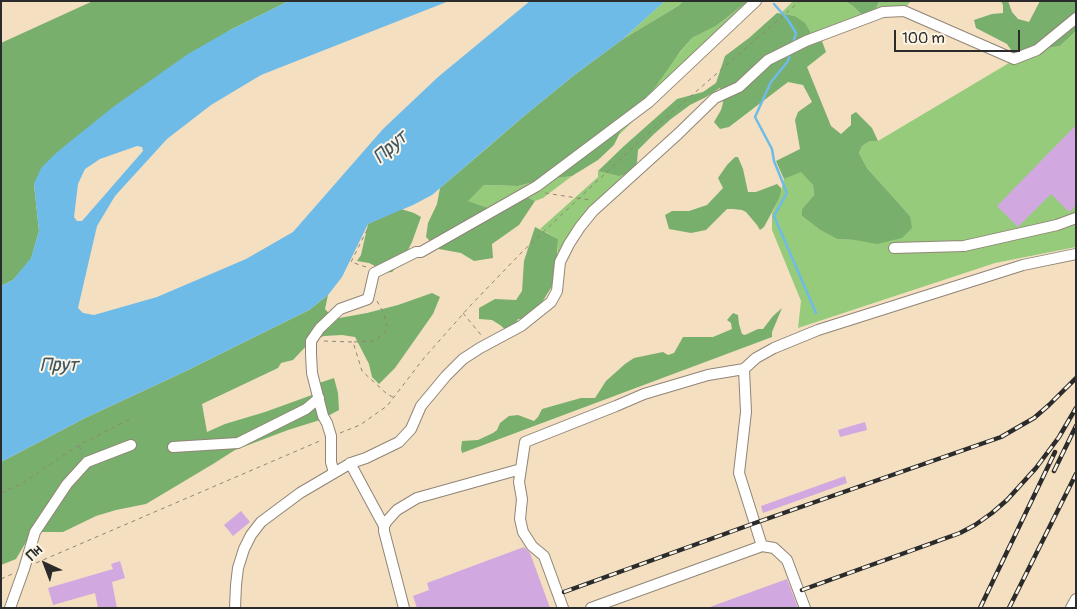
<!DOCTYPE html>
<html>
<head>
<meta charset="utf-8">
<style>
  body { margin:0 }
  #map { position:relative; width:1077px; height:609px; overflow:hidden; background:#f4dfc1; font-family:Pangolin,sans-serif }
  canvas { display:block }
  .frame { position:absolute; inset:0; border:2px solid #2b2b2b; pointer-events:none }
  .north { position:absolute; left:20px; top:539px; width:50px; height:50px; -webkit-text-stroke:4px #fcf5e5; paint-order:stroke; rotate:317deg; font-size:14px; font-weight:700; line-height:20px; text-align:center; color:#2b2b2b }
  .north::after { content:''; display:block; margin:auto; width:18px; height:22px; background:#2b2b2b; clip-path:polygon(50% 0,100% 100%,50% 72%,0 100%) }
  .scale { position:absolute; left:894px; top:30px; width:126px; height:22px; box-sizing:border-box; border:2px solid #2b2b2b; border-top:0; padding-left:6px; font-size:15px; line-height:18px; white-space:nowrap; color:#2b2b2b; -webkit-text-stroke:4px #fcf5e5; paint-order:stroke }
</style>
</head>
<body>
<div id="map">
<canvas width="1077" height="609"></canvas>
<div class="frame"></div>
<div class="north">Пн</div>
<div class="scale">100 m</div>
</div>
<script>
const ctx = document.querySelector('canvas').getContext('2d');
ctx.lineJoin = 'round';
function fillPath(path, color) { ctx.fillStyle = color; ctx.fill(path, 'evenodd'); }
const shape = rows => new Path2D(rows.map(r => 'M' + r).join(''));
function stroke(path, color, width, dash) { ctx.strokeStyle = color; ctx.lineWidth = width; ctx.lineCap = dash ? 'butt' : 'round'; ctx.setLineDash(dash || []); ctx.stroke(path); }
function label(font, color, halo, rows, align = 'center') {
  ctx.font = font + ' Pangolin,sans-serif'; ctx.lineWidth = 4; ctx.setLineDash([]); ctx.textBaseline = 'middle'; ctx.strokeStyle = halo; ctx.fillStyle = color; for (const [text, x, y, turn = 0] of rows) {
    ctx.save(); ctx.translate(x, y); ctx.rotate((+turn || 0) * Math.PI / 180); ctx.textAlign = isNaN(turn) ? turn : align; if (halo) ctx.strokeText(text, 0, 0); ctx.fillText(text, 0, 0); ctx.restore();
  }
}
fillPath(shape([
  [665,1,683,1,678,6,623,39],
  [748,1,761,1,704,56,638,116,619,135,628,116,692,38,716,26],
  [793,1,845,1,853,6,860,13,864,15,814,35,811,33,804,23,795,16,780,14],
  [879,1,911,1,906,7,873,12,877,7],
  [1076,31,1076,247,995,263,798,328,801,301,772,230,772,213,779,199,784,179,801,171,813,185,814,195,802,209,802,216,820,230,837,239,855,240,910,216,867,168,859,153,862,146,870,141,878,141,1009,63,1015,62,1048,48,1060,46],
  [598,171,618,176,627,175,558,258,558,239,540,229,598,177],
  [572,176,543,198,535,201,522,194,494,210,467,201,484,185,518,186,542,180]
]), '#96cb7c');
fillPath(shape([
  [93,1,289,1,230,30,34,184,39,231,31,259,13,280,1,286,1,43],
  [683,1,748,1,716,26,692,38,680,52,653,90,628,116,614,145,598,160,572,176,542,180,518,186,484,185,468,201,494,210,522,194,535,201,519,225,492,244,493,258,474,261,461,253,439,249,432,243,426,237,428,223,437,204,440,188,487,148,524,116,573,76,623,39,678,6],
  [845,1,879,1,877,7,873,12,864,15,860,13,853,6],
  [1001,1,1008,1,1012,12,1018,19,1029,22,1040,1,1076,1,1076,31,1060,46,1048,48,1013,53,1007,44,976,28,974,20,992,14,1003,13,1003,5],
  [777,13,795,16,805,23,811,33,822,41,826,52,807,67,831,126,841,134,851,125,851,115,856,112,872,128,878,141,870,141,862,146,859,153,867,168,910,216,912,228,902,238,877,244,855,240,837,239,820,230,802,216,802,209,814,195,813,185,801,172,784,179,776,161,800,149,795,120,798,112,812,102,803,85,788,82,729,127,720,129,714,122,721,110,723,103,720,88,706,97,690,105,671,119,654,134,638,150,637,162,633,172,627,175,618,176,598,171,624,146,677,99,703,92,716,83,725,56,749,38],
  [735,157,738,157,743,169,748,192,756,192,777,184,781,188,781,192,779,199,764,227,760,230,757,225,746,212,742,210,733,209,727,209,706,230,691,233,669,229,665,215,672,211,689,211,707,205,723,188,718,178,727,165],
  [401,209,414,213,421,217,412,242,403,260,392,272,382,273,377,267,369,263,357,261,361,255,368,224],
  [535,227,558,239,556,280,539,307,529,316,522,319,518,319,513,329,507,331,500,325,492,320,479,319,479,308,495,299,516,300,522,291,524,261],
  [432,293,440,297,433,314,395,368,379,384,372,377,369,364,355,337,342,335,324,336,311,341,293,360,281,363,278,368,202,404,207,432,225,424,265,412,312,395,310,386,334,378,338,393,339,410,320,420,288,430,235,450,213,464,146,504,116,510,96,516,63,532,32,532,16,559,1,565,1,462,85,418,186,371,309,310,328,295,325,309,334,319,367,313,398,305],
  [782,308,772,332,772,337,462,453,461,449,462,441,478,440,493,433,497,430,500,423,509,416,518,415,534,421,538,417,542,409,581,398,595,398,606,381,625,364,634,358,663,352,668,355,674,353,683,337,713,337,732,329,731,323,727,320,733,313,738,315,739,324,742,334,745,335,758,329,763,329,773,316]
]), '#78af6c');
fillPath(shape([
  [289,1,449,1,261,75,211,105,167,139,115,196,97,226,81,295,78,308,83,313,94,315,157,297,246,259,293,232,383,129,438,77,530,1,665,1,623,39,573,76,524,116,432,195,413,205,368,224,342,277,328,295,309,310,186,371,85,418,1,462,1,286,13,280,31,258,39,231,34,184,41,168,56,153,113,107,188,54,230,30],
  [137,146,142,147,143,151,82,221,77,221,74,217,78,184,85,169,100,159]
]), '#6ebbe8');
stroke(shape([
  [774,4,788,20,796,33,793,44],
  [790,53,788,61,771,82,755,117,772,149,774,161,787,193,774,216,816,313]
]), '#6ebbe8', 2.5);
fillPath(shape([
  [1076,125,1076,205,1069,212,1051,194,1018,227,997,206],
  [865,422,867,430,840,437,838,430],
  [845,476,847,483,763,513,761,506],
  [241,511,250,522,233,536,224,525],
  [524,547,530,553,550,608,417,608,413,596,429,590,427,583],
  [120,561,125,578,112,582,117,608,98,608,95,593,53,605,48,588,113,569,111,564],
  [787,579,798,608,710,608,710,607]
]), '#d1a8e0');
const minor = shape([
  [894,248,964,246,1057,225,1076,218],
  [744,369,746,412,739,473,762,546],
  [173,447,238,443,306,409,319,398],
  [350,463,384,526],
  [334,473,331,462,331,436,327,423,323,416,312,373,311,354,311,341,320,328,340,309,368,299,374,273,416,252,421,252,537,186,649,102,756,1],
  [10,608,24,569,35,532,67,484,87,462,131,445],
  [235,608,236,585,238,568,244,549,251,535,261,522,300,493,351,463,366,458,399,442,411,429,421,406,446,376,463,359,480,348,521,326,551,302,557,291,560,262,569,244,580,227,593,211,678,134,715,98,739,87,768,60,806,41,883,12,904,11,1014,59,1037,50,1076,18],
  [404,608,384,531,384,526,387,521,397,510,417,498,521,469],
  [563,608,544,556,532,546,523,532,520,519,522,499,519,482,525,442,616,406,644,394,708,375,744,369,756,358,774,348,818,330,1023,265,1076,254],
  [591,608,762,546,774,548,787,560,805,608],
  [1071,608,1076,599]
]);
stroke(minor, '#908576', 12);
stroke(shape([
  [545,193,590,200],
  [366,267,351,262,368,228],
  [377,301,383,312,387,326,385,333,374,341,353,342,362,371,387,394,393,397],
  [463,313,481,335],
  [324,341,352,342],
  [340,433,360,425,387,406,424,358,470,306,521,253,645,136,800,1],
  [79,446,83,454],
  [1,493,23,483,79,445,130,419],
  [36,563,322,440],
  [1,579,12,574]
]), '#908576', 1, [4, 4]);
stroke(minor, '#fff', 10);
const rail = shape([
  [1054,471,1076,426],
  [802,590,960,533,975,525,992,513,1007,500,1036,468,1059,437,1076,408],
  [564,592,755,523,1001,437,1034,418,1049,405,1076,378],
  [980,608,1055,452],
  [1009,608,1076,474]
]);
stroke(rail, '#2b2b2b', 4.5);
stroke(rail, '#fcf5e5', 2.5, [8]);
label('italic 19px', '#3f5664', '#fcf5e5', [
  ["Прут",391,148,-42],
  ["Прут",59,366]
]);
</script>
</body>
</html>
